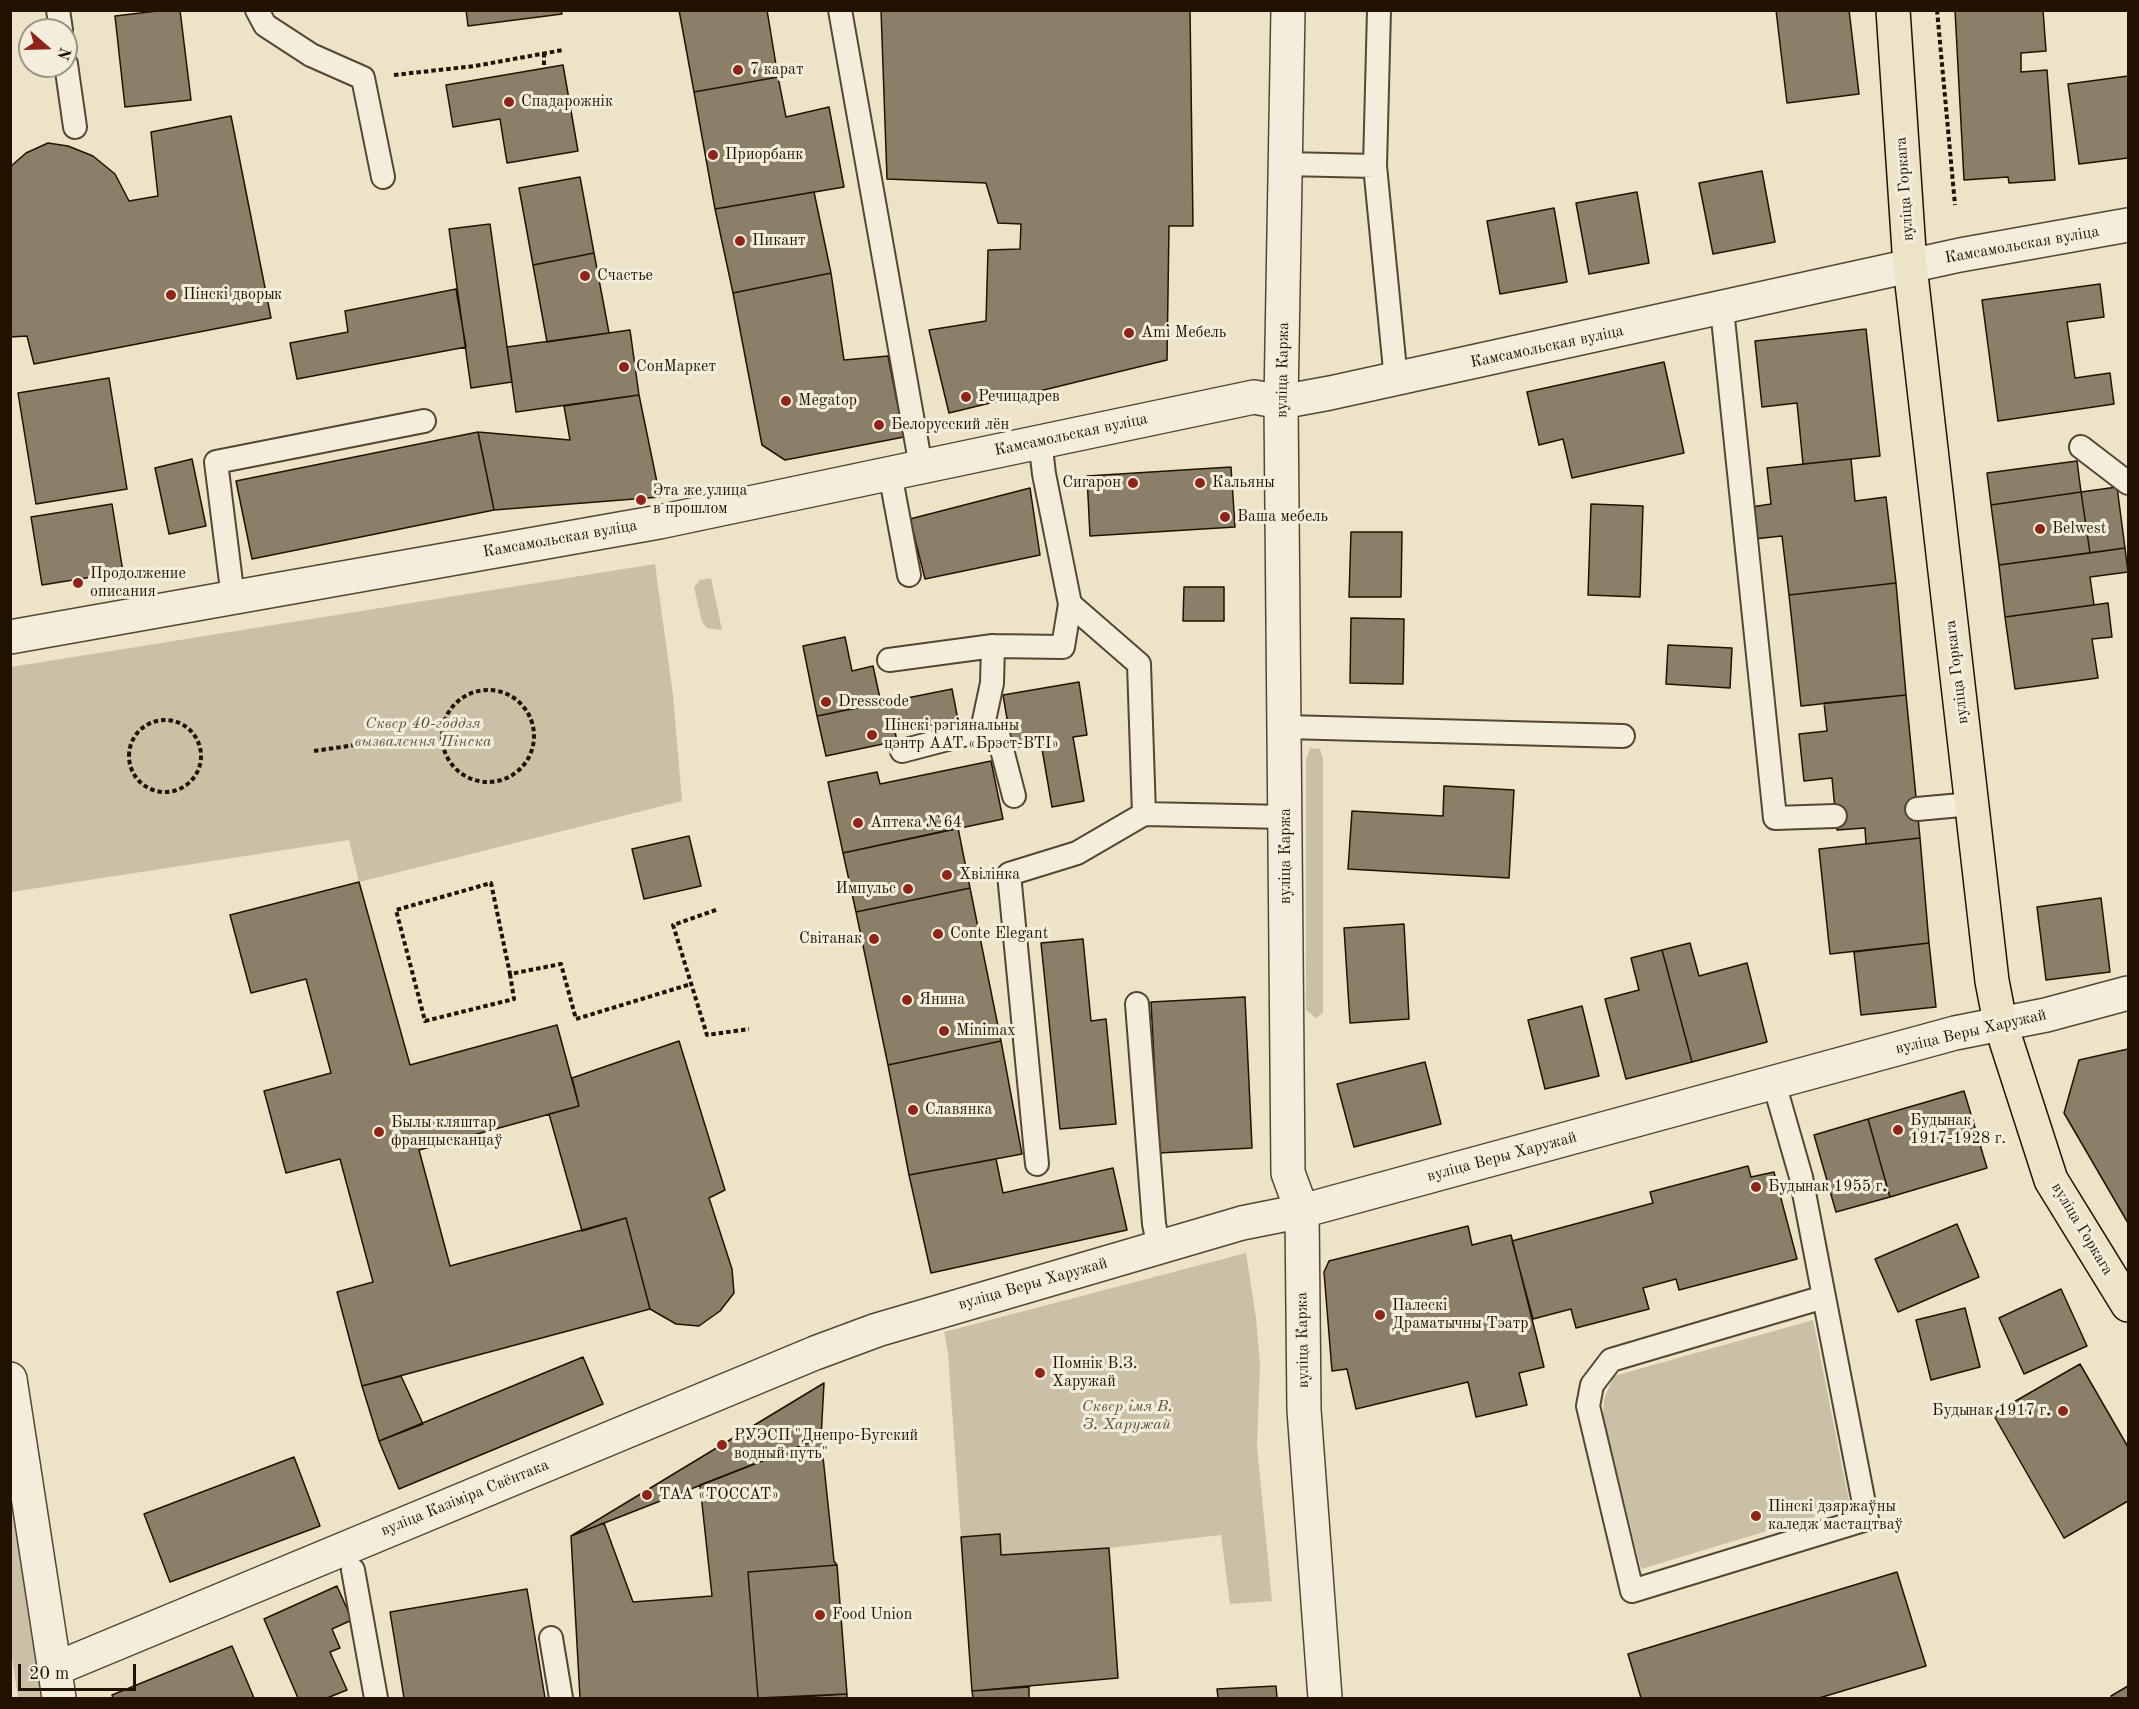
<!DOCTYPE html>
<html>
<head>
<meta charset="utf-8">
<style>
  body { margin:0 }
  #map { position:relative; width:2139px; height:1709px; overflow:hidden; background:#ede4c7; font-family:"Old Standard TT",serif }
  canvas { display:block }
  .frame { position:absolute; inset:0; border:12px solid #221201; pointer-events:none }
  .north { position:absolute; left:18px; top:18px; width:60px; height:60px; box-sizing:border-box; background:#f3eddb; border:2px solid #9f9584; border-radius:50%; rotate:110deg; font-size:16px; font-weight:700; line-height:24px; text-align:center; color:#221201 }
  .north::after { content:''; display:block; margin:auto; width:21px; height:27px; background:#8f2418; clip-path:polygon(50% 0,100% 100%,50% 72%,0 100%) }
  .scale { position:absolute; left:18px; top:1664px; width:118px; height:27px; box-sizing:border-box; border:3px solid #221201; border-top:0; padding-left:8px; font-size:18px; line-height:21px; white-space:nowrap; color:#221201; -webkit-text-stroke:4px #f3eddb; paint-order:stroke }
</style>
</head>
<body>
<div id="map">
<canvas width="2139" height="1709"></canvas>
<div class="frame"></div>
<div class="north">N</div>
<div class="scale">20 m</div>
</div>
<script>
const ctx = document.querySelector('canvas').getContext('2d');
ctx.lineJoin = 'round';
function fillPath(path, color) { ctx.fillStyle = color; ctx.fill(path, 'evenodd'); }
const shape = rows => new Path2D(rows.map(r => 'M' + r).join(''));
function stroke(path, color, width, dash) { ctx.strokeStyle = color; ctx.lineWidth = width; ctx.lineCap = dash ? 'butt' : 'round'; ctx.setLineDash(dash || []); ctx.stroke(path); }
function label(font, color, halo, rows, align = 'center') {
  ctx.font = font + ' "Old Standard TT",serif'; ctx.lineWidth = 6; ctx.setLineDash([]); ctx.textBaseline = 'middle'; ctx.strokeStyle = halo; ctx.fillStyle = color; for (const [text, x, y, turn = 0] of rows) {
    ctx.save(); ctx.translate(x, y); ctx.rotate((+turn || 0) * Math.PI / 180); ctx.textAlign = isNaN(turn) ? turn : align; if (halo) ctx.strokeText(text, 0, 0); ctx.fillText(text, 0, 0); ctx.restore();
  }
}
fillPath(shape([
  [655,564,673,695,682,801,359,882,349,840,11,892,11,667],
  [711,578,722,630,707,628,702,622,694,587,700,580],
  [1310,748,1320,749,1323,759,1323,1013,1316,1018,1306,1010,1306,760],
  [1246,1253,1256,1318,1260,1364,1257,1446,1272,1601,1230,1604,1221,1535,1109,1548,1001,1555,1000,1534,961,1537,948,1353,944,1332],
  [1813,1320,1850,1506,1641,1569,1603,1416,1604,1399,1614,1376],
  [10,1479,45,1698,18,1698,11,1650]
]), '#cac0a5');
const building = shape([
  [166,10,180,10,191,100,125,107,115,16,166,10],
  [466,10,561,10,562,14,468,26,466,10],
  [679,10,767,10,778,77,694,92,679,10],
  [881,10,1190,10,1193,226,1169,226,1167,360,949,413,929,330,986,321,988,250,1020,249,1021,224,998,223,986,183,887,179,881,10],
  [1776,10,1849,10,1859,94,1787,103,1776,10],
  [1955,10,2043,10,2046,51,2021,53,2021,72,2047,70,2055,180,2009,183,2008,177,1964,180,1955,10],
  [563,65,578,151,507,163,500,119,453,127,446,85,563,65],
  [2128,76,2128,158,2079,164,2068,84,2128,76],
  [778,77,786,117,829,107,844,187,715,209,694,92,778,77],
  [231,116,271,318,34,364,27,336,10,337,10,167,26,153,48,143,68,146,93,156,115,174,129,201,158,196,151,132,231,116],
  [1762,171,1775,242,1713,254,1699,183,1762,171],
  [580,177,594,253,533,265,519,188,580,177],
  [814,192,831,273,733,293,715,209,814,192],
  [1637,192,1649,263,1589,274,1576,203,1637,192],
  [1554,208,1567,282,1500,294,1487,221,1554,208],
  [490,224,512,382,471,388,449,229,490,224],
  [594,253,609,333,547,342,533,265,594,253],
  [831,273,844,360,888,356,904,437,785,460,762,445,733,293,831,273],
  [2100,284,2104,317,2067,322,2075,378,2110,373,2114,404,1998,421,1982,300,2100,284],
  [456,289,466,347,297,379,290,343,348,332,345,311,456,289],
  [1866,329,1880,456,1803,464,1797,403,1762,407,1755,341,1866,329],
  [630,330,639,395,516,412,507,347,630,330],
  [1664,362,1684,453,1572,478,1563,439,1539,445,1527,392,1664,362],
  [109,378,127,489,36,504,18,393,109,378],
  [639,395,660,497,494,510,478,432,570,440,564,406,639,395],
  [478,432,494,510,252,559,236,481,478,432],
  [192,459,206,526,169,534,155,468,192,459],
  [1851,459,1855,501,1886,497,1896,583,1789,595,1782,536,1754,539,1751,507,1771,504,1767,468,1851,459],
  [2077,461,2081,492,1991,505,1987,473,2077,461],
  [1231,467,1235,527,1090,536,1087,476,1231,467],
  [2117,487,2125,548,2090,553,2081,492,2117,487],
  [1030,488,1040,555,925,579,910,519,1030,488],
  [2081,492,2090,553,1999,565,1991,505,2081,492],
  [112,504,123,572,42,585,31,517,112,504],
  [1591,504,1643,506,1640,597,1588,595,1591,504],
  [1351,532,1402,532,1401,597,1349,597,1351,532],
  [2125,548,2128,572,2090,577,2094,605,2005,617,1999,565,2125,548],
  [1896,583,1906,695,1801,706,1789,595,1896,583],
  [1184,587,1224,587,1224,621,1183,621,1184,587],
  [2108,603,2112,637,2092,639,2098,678,2015,689,2005,617,2108,603],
  [1351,618,1404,619,1403,684,1350,683,1351,618],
  [845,637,852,671,873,666,881,703,817,716,803,646,845,637],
  [1668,645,1732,648,1730,688,1666,684,1668,645],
  [1079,682,1087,735,1073,737,1084,801,1052,807,1041,743,1012,748,1003,695,1079,682],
  [952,689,958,720,895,732,897,741,826,756,817,716,952,689],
  [1906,695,1920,838,1866,844,1865,828,1837,830,1832,778,1804,781,1799,734,1827,731,1824,703,1906,695],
  [991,761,1003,819,843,853,828,782,877,772,880,784,991,761],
  [1444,786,1514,790,1509,878,1348,869,1352,811,1443,816,1444,786],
  [958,828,970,888,856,912,843,853,958,828],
  [689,836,701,886,644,899,632,849,689,836],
  [1920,838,1929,943,1830,954,1819,849,1920,838],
  [359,882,410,1065,557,1025,579,1106,419,1150,450,1266,626,1218,650,1309,362,1386,337,1292,373,1282,340,1159,286,1173,264,1091,331,1073,306,979,251,993,230,915,359,882],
  [970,888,1001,1041,888,1065,856,912,970,888],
  [2101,898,2110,972,2046,980,2037,907,2101,898],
  [1404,924,1409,1019,1350,1023,1344,928,1404,924],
  [1083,939,1091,1021,1106,1019,1116,1124,1060,1129,1041,943,1083,939],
  [1690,943,1699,976,1747,963,1767,1042,1692,1062,1662,950,1690,943],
  [1929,943,1936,1007,1861,1015,1854,952,1929,943],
  [1662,950,1692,1062,1626,1079,1605,999,1639,990,1631,958,1662,950],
  [1245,997,1252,1148,1159,1153,1151,1002,1245,997],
  [1582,1006,1599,1076,1545,1089,1528,1020,1582,1006],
  [679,1041,725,1190,709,1198,732,1269,734,1293,720,1311,699,1326,676,1324,650,1309,626,1218,582,1231,549,1114,579,1106,572,1078,679,1041],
  [1001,1041,1022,1154,909,1175,888,1065,1001,1041],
  [2128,1049,2128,1223,2064,1113,2079,1060,2128,1049],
  [1425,1062,1441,1124,1354,1147,1337,1084,1425,1062],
  [1964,1091,1987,1168,1890,1197,1868,1119,1964,1091],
  [1868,1119,1890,1197,1836,1212,1814,1135,1868,1119],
  [996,1159,1003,1193,1113,1168,1127,1230,931,1273,909,1175,996,1159],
  [1748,1166,1751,1177,1774,1172,1797,1259,1679,1290,1676,1279,1643,1288,1649,1309,1576,1328,1571,1309,1533,1319,1512,1241,1653,1203,1650,1192,1748,1166],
  [1957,1224,1979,1277,1898,1312,1875,1259,1957,1224],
  [1468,1226,1472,1245,1511,1235,1544,1367,1519,1373,1527,1405,1476,1417,1468,1382,1356,1409,1347,1369,1332,1371,1324,1272,1329,1261,1468,1226],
  [2061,1289,2087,1346,2024,1374,1999,1318,2061,1289],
  [1965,1308,1980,1367,1931,1380,1916,1320,1965,1308],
  [583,1357,603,1404,399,1489,379,1441,583,1357],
  [2080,1364,2128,1447,2128,1501,2064,1538,1993,1414,2080,1364],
  [401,1376,423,1424,379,1441,362,1386,401,1376],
  [824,1383,821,1438,571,1536,824,1383],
  [821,1438,834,1561,837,1565,748,1572,758,1698,580,1698,571,1536,604,1523,633,1602,712,1596,700,1485,821,1438],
  [294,1457,320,1526,170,1582,144,1514,294,1457],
  [1000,1534,1001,1555,1109,1548,1118,1678,972,1691,961,1537,1000,1534],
  [837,1565,847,1694,758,1698,748,1572,837,1565],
  [1897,1572,1926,1666,1819,1698,1641,1698,1628,1654,1897,1572],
  [337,1586,352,1620,332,1629,340,1648,330,1652,347,1690,327,1698,298,1698,264,1619,337,1586],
  [527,1589,545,1698,404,1698,390,1612,527,1589],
  [232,1646,254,1698,113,1698,112,1695,232,1646],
  [1276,1686,1277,1698,1218,1698,1217,1689,1276,1686],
  [2128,1686,2128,1698,2112,1698,2111,1696,2128,1686],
  [1029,1687,1029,1698,973,1698,972,1691,1029,1687],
  [847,1694,847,1698,784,1698,847,1694]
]);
fillPath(building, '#8c7f68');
stroke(building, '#221201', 1.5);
const service = shape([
  [58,10,61,30],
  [257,10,265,25,311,55,363,78,383,177],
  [840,10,921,467],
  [1379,10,1375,166,1396,380],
  [66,64,75,127],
  [1285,164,1375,166],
  [1722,309,1775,818,1835,816],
  [1040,440,1044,474,1070,604,1139,664,1144,814],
  [2081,447,2128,483],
  [890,473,909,575],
  [233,598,216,462,424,421],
  [889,660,993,646,1063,647,1070,604],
  [1286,727,1623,736],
  [982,730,999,738,1014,796],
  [902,751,982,730,992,683,993,646],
  [1917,809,1972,804],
  [1137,1004,1154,1224,1159,1247],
  [1774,1083,1801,1177,1824,1297,1867,1519,1632,1591,1588,1406,1592,1385,1611,1360,1824,1297],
  [1037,1164,1009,874,1077,853,1144,814,1286,817],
  [353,1570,376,1698],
  [551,1638,561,1698]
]);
const minor = shape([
  [1288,10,1281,402,1288,1173,1302,1211,1304,1410,1325,1698],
  [10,637,659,522,1254,397,1281,402,1330,393,1960,255,2128,225],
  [55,1669,815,1353,877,1330,1242,1223,1302,1211,1955,1033,2046,1015,2128,993]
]);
const tertiary = shape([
  [10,1379,59,1698]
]);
const primary = shape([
  [1893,10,1910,266,1992,981,2000,1022,2051,1180,2128,1305]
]);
stroke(service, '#554632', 26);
stroke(minor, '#554632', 36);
stroke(tertiary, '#554632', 36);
stroke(primary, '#221201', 36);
stroke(shape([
  [1937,10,1955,205],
  [544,53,544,68],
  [394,75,475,66,563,50],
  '442 736a46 46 0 1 1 92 0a46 46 0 1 1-92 0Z',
  '129 756a36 36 0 1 1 72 0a36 36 0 1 1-72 0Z',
  [314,751,369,743],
  [716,910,673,925,707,1035,749,1029],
  [510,974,514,999,425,1021,396,910,491,883,510,974,561,964,576,1019,691,984]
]), '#221201', 4, [4.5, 3]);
stroke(service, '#f3eddb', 22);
stroke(minor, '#f3eddb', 33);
stroke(tertiary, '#f3eddb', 33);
stroke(primary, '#ede4c7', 33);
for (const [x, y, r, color] of [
  [738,70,6,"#8f2418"],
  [509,102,6,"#8f2418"],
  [713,155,6,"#8f2418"],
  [740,241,6,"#8f2418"],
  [585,276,6,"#8f2418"],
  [171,295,6,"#8f2418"],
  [1129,333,6,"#8f2418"],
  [624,367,6,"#8f2418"],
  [966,397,6,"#8f2418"],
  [786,401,6,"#8f2418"],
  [879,425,6,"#8f2418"],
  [1133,483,6,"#8f2418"],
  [1200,483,6,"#8f2418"],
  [641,500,6,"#8f2418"],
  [1225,517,6,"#8f2418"],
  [2040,529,6,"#8f2418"],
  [78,583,6,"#8f2418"],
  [826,702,6,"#8f2418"],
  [872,735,6,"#8f2418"],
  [858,823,6,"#8f2418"],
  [947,875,6,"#8f2418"],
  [908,889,6,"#8f2418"],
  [938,934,6,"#8f2418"],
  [874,939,6,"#8f2418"],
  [907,1000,6,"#8f2418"],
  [944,1031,6,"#8f2418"],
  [913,1110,6,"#8f2418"],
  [1898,1130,6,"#8f2418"],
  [379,1132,6,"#8f2418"],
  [1756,1187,6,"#8f2418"],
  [1380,1315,6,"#8f2418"],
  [1040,1373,6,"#8f2418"],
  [2063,1411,6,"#8f2418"],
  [722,1445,6,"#8f2418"],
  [647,1495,6,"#8f2418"],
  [1756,1516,6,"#8f2418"],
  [820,1615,6,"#8f2418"]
]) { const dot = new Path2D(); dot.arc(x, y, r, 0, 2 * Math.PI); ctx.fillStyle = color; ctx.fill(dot); stroke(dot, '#f3eddb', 2); }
label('16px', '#221201', '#f3eddb', [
  ["7 карат",750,70],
  ["Спадарожнік",521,102],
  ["Приорбанк",725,155],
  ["Пикант",752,241],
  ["Счастье",597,276],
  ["Пінскі дворык",183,295],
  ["Ami Мебель",1141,333],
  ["СонМаркет",636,367],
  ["Речицадрев",978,397],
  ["Megatop",798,401],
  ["Белорусский лён",891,425],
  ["Сигарон",1121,483,"right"],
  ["Кальяны",1212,483],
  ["Эта же улица",653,491],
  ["в прошлом",653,509],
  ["Ваша мебель",1237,517],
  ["Belwest",2052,529],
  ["Продолжение",90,574],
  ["описания",90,592],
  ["Dresscode",838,702],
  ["Пінскі рэгіянальны",884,726],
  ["цэнтр ААТ «Брэст-ВТІ»",884,744],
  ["Аптека №64",870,823],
  ["Хвілінка",959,875],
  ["Импульс",896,889,"right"],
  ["Conte Elegant",950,934],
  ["Світанак",862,939,"right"],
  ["Янина",919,1000],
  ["Minimax",956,1031],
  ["Славянка",925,1110],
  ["Будынак",1910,1121],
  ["1917-1928 г.",1910,1139],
  ["Былы кляштар",391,1123],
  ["францысканцаў",391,1141],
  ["Будынак 1955 г.",1768,1187],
  ["Палескі",1392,1306],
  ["Драматычны Тэатр",1392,1324],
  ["Помнік В.З.",1052,1364],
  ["Харужай",1052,1382],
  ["Будынак 1917 г.",2051,1411,"right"],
  ["РУЭСП \"Днепро-Бугский",734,1436],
  ["водный путь\"",734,1454],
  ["ТАА «ТОССАТ»",659,1495],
  ["Пінскі дзяржаўны",1768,1507],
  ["каледж мастацтваў",1768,1525],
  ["Food Union",832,1615]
], 'left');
label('16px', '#221201', '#f3eddb', [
  ["вуліца Горкага",1905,189,-94],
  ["Камсамольская вуліца",2022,245,-10],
  ["Камсамольская вуліца",1547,347,-12],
  ["вуліца Каржа",1283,370,-89],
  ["Камсамольская вуліца",1071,435,-12],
  ["Камсамольская вуліца",560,539,-10],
  ["вуліца Горкага",1957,672,-97],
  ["вуліца Каржа",1286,856,-90],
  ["вуліца Веры Харужай",1971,1032,-13],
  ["вуліца Веры Харужай",1502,1157,-15],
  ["вуліца Горкага",2082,1229,59],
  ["вуліца Веры Харужай",1033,1284,-16],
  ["вуліца Каржа",1303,1340,-91],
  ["вуліца Казіміра Свёнтака",465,1498,-22]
]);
label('italic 16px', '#5d4f3a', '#f3eddb', [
  ["Сквер 40-годдзя",423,724],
  ["вызвалення Пінска",423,742],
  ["Сквер імя В.",1127,1407],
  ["З. Харужай",1127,1425]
]);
</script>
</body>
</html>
